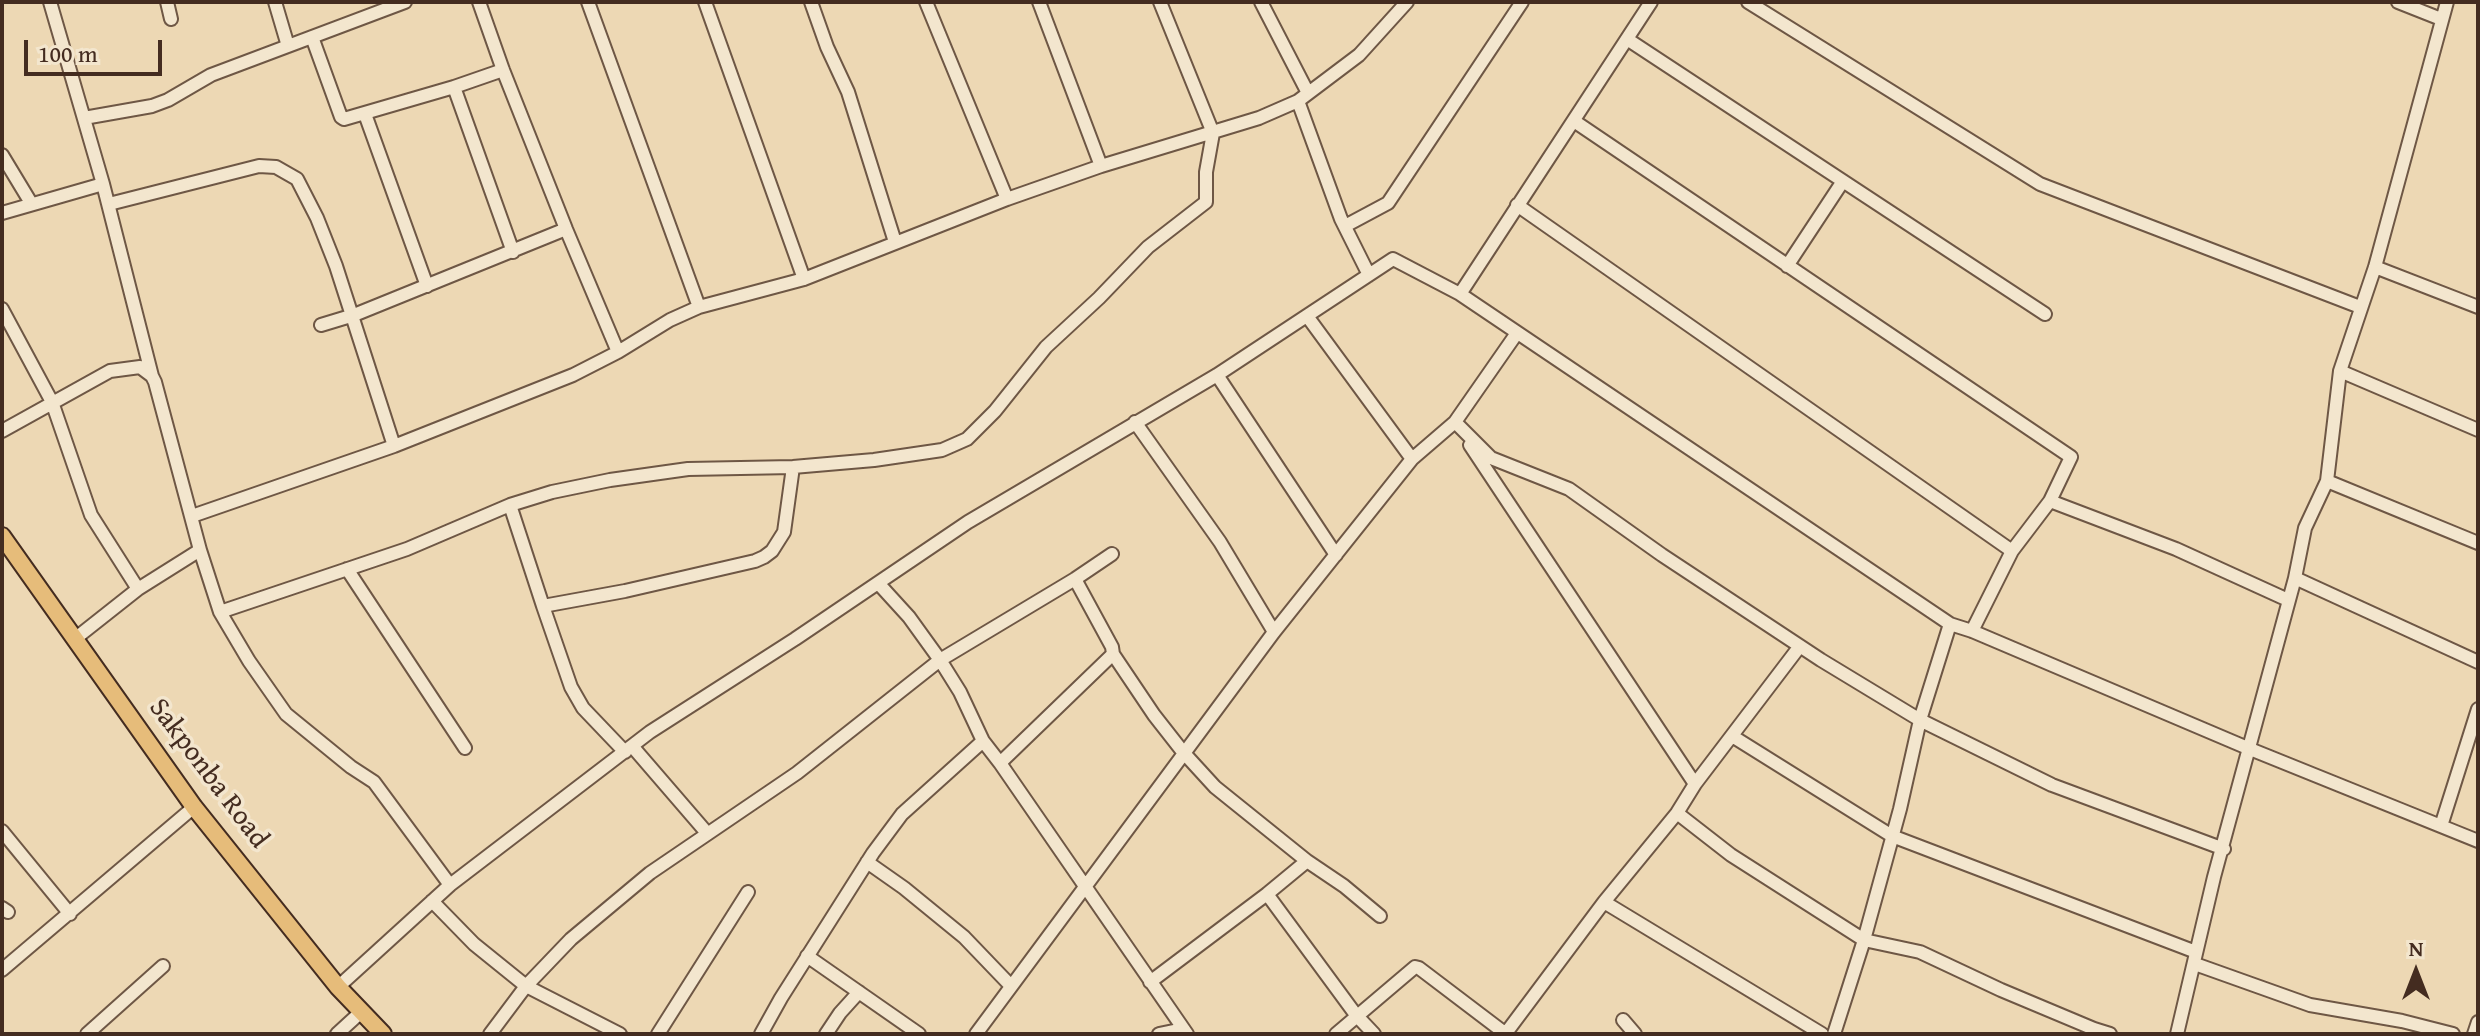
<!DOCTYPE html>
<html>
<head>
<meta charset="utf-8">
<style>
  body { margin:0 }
  #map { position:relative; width:2480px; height:1036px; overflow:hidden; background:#edd8b4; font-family:"Gentium Book Plus",serif }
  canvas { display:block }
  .frame { position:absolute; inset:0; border:4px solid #442c20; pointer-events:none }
  .north { position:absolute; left:2376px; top:932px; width:80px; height:80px; -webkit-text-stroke:6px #f3e6ce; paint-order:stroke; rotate:0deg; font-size:22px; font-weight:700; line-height:32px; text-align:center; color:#442c20 }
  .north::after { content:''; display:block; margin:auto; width:28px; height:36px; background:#442c20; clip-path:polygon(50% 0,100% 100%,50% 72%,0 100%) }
  .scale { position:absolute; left:24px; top:40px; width:138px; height:36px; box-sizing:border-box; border:4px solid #442c20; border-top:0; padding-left:10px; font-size:24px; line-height:28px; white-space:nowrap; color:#442c20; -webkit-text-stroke:6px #f3e6ce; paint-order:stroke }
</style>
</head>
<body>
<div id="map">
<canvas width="2480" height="1036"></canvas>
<div class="frame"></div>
<div class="north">N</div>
<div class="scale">100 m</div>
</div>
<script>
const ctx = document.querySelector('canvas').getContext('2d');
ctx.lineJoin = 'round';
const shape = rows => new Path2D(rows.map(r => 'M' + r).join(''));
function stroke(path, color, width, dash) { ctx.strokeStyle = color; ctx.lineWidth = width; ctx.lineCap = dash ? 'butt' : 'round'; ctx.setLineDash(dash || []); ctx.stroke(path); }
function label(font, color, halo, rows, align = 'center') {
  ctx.font = font + ' "Gentium Book Plus",serif'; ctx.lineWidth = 7; ctx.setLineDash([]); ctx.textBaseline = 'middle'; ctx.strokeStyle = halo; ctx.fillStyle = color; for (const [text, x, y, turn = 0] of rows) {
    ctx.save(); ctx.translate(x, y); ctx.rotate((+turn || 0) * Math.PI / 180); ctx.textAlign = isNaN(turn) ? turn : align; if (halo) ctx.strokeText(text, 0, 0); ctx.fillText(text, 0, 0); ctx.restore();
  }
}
const minor = shape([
  [50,2,103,184,152,376],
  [167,2,171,19],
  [275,2,288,46],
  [479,2,503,70,566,229,618,352],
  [588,2,699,307],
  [705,2,804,279],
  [811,2,827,47,848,92,895,242],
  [926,2,1007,199],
  [1039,2,1101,166],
  [1261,2,1308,93],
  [1748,2,2040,184,2360,307],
  [2398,2,2441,19],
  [312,37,341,117,344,119,454,87,503,70],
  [1627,39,2045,314],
  [454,87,513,252],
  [1298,101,1341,219,1369,275],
  [365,114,427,286],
  [84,118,152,106,168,100,211,75,405,2],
  [1574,121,2071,457,2050,501,2012,551,1972,631],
  [2,155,31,203],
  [109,204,259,166,276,167,297,179,317,218,336,266,394,446],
  [1517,205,2012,551],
  [2,213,103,184],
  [1345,226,1388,203,1522,2],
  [1787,266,1843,181],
  [2375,267,2478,307],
  [1460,294,1651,2],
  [2,309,52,402,91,515,138,589],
  [1307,316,1412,459],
  [321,325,354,315,566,229],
  [2340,371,2478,430],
  [1217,375,1336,555],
  [1135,422,1220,542,1274,632],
  [1455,422,1491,458,1569,489,1662,555,1821,660,1920,720,2052,785,2224,849],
  [2,431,110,371,140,367,152,376,155,382,200,550,138,589,76,638],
  [1470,445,1695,784],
  [2327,481,2478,543],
  [2050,501,2176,549,2288,600],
  [510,505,543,606,625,591,755,561,764,557,772,551,784,532,793,467],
  [192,516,394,446,573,375,618,352,670,320,699,307,804,279,1007,199,1101,166,1259,118,1298,101,1359,55,1407,2],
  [200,550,220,612,249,661,286,714,351,767,374,782,450,885],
  [347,569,465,748],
  [2295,578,2478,662],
  [1075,579,1112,647,1113,654,1154,715,1183,752,1215,787,1307,861],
  [878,583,909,617,940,660,960,692,983,741,1000,763,1187,1034],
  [543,606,571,687,583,708,625,752],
  [220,612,407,549,510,505,552,492,610,480,688,469,793,467,874,460,942,450,967,439,995,411,1046,347,1099,298,1148,247,1206,202,1206,172,1213,133,1160,2],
  [1732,736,1892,836,2196,952],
  [632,746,707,833],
  [1000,763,1113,654],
  [1677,813,1731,855,1864,940,1920,952,2001,990,2094,1029,2110,1034],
  [2441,826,2478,709],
  [2,831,70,914],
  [867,862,904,888,964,937,1011,986],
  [1267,894,1356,1015,1374,1034],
  [432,901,474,944,526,986,620,1034],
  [1604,902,1822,1034],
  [2,908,8,912],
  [807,956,919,1034],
  [2195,964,2310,1005,2402,1021,2453,1034],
  [2,970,194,807],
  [1150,982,1267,894,1307,861,1344,886,1380,916],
  [338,987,450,885,650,732,795,639,968,522,1217,375,1393,259,1460,294,1950,624,1972,631,2250,749,2478,841],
  [1623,1020,1635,1034],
  [1506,1033,1604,902,1677,813,1695,784,1800,646],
  [87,1034,163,966],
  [337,1034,361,1012],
  [490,1034,526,986,571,939,650,873,797,773,940,660,1075,579,1112,554],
  [658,1034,748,892],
  [761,1034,781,998,873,853,902,814,983,741],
  [826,1034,840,1013,859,992],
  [976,1034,1274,632,1412,459,1455,422,1517,333],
  [1159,1034,1183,1029],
  [1336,1034,1415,967,1419,968,1506,1034],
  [1834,1034,1864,940,1900,809,1920,720,1950,624],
  [2177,1034,2214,877,2295,578,2305,528,2327,481,2340,371,2375,267,2447,2],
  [2474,1034,2478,1022]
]);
const major = shape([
  [2,536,194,807,338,987,383,1034]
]);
stroke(minor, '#6e5745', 16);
stroke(major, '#442c20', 20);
stroke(minor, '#f3e6ce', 12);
stroke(major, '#e6bc7a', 16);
label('28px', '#442c20', '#f3e6ce', [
  ["Sakponba Road",208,774,53]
]);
</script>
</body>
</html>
